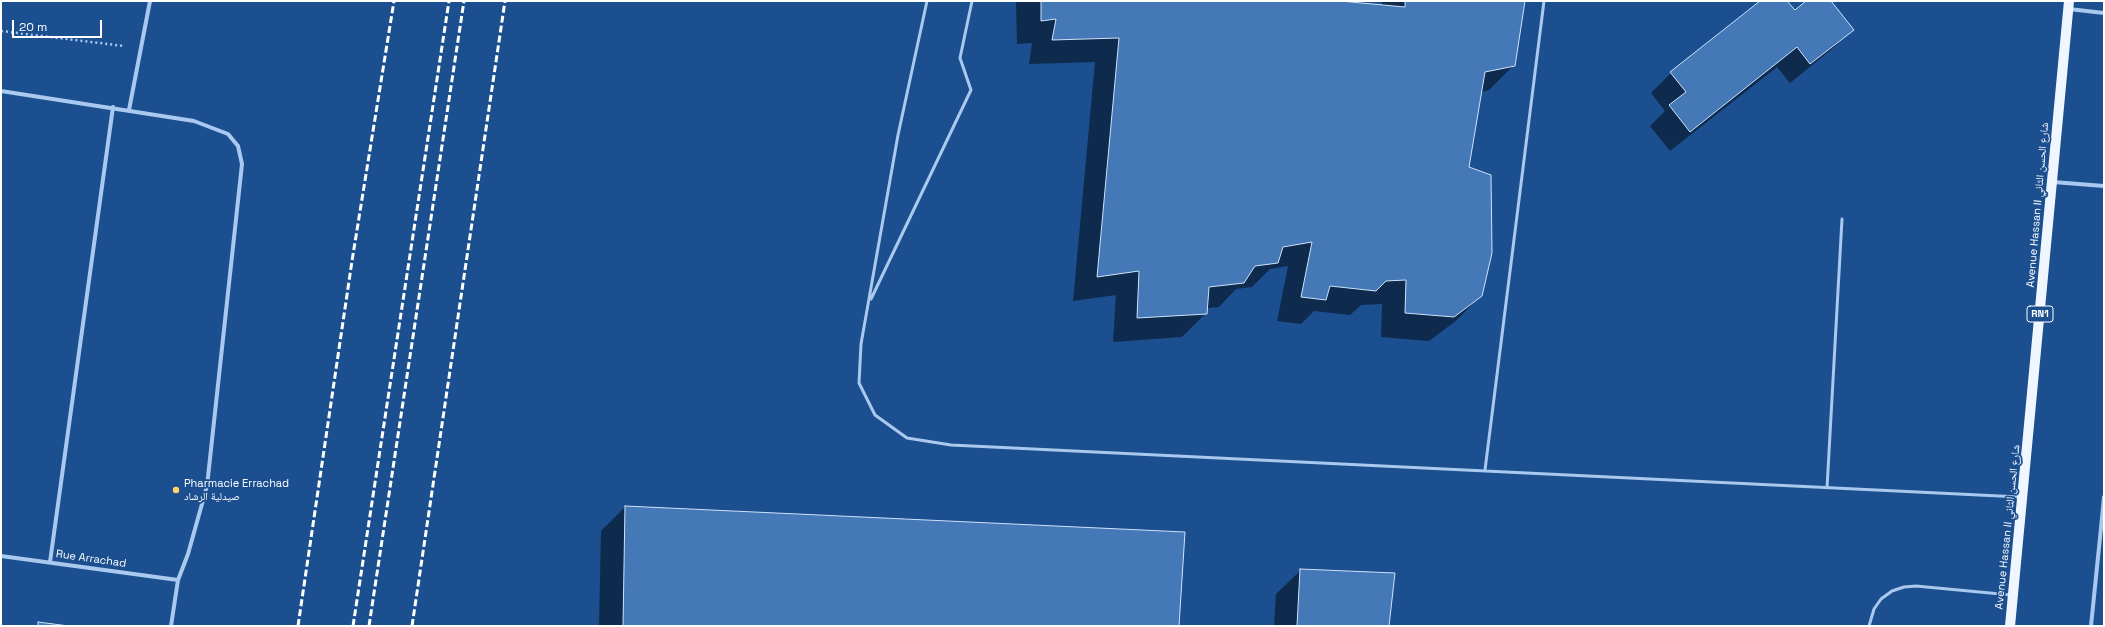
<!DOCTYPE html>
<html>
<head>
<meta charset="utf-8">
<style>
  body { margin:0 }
  #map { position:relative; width:2105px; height:627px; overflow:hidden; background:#1b4f8f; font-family:"Space Grotesk",sans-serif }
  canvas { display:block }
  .frame { position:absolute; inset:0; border:2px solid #fff; pointer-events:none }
  .scale { position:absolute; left:12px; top:20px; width:90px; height:18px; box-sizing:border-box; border:2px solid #fff; border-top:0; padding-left:5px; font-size:12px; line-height:14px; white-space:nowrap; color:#fff; -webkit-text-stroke:3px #1b4f8f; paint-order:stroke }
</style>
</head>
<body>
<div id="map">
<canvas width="2105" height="627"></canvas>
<div class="frame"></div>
<div class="scale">20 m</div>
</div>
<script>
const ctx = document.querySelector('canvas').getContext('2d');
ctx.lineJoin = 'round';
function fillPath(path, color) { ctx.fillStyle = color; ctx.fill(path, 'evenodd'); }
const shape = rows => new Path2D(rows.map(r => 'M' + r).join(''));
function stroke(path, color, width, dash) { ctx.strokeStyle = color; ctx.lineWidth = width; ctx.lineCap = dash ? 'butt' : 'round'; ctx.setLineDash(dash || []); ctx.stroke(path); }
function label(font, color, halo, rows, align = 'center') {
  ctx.font = font + ' "Space Grotesk","Noto Naskh Arabic",sans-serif'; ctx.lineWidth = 3.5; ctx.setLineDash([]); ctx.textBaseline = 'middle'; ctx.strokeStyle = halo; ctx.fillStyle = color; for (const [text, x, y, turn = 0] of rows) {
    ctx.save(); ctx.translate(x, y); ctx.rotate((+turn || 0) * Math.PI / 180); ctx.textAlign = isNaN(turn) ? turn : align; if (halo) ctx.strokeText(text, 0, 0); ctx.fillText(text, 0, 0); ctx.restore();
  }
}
fillPath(shape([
  [1016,1,1329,1,1382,6,1382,1,1525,1,1514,65,1489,90,1481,92,1468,167,1481,295,1457,320,1429,341,1381,337,1382,304,1361,305,1350,315,1314,311,1301,324,1277,321,1288,266,1270,269,1252,287,1236,289,1219,307,1207,308,1206,313,1182,337,1113,342,1116,295,1073,301,1095,62,1029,64,1032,43,1017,44],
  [1762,1,1786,1,1795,12,1808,1,1830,1,1852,30,1832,49,1790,83,1777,67,1670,151,1650,126,1665,111,1651,93,1671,73],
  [625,507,1178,626,599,626,601,531],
  [1301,570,1388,626,1274,626,1276,594]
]), '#0007');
const building = shape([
  [1041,1,1340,1,1405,7,1405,1,1525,1,1515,66,1485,72,1469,167,1491,175,1492,253,1482,296,1454,317,1405,313,1406,280,1386,281,1376,291,1330,286,1326,300,1301,297,1312,242,1283,247,1278,263,1255,266,1244,283,1209,287,1207,314,1137,318,1139,271,1097,277,1119,38,1052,40,1056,19,1041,21,1041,1],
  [1760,1,1787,1,1795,10,1806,1,1831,1,1854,30,1810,64,1797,47,1690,132,1669,105,1686,92,1670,72,1760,1],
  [625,506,1185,532,1179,626,623,626,625,506],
  [1300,569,1395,573,1389,626,1297,626,1300,569],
  [38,622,69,626,38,626,38,622]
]);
fillPath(building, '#4478b7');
stroke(building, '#cfe3fa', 1);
stroke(shape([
  [1,31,124,46]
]), '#a9c9ee', 2.5, [2, 3]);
stroke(shape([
  [927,1,898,135,861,344,859,383,875,415,907,438,951,445,2020,497],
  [871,299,971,90,960,58,972,1],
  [1485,470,1544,1],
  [1827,488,1842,219],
  [1869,626,1874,609,1881,599,1892,591,1904,587,1916,586,2011,595]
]), '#a9c9ee', 3);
stroke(shape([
  [2069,9,2104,13],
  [1,91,194,121,228,134,238,146,242,164,207,486,188,554,178,580,171,626],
  [129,110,150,1],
  [2053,182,2104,186],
  [2104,518,2102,518,2104,497],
  [1,556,178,580],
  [50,562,113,107],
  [2091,626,2102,518]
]), '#a9c9ee', 4);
stroke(shape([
  [2010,626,2069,1]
]), '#f0f6ff', 10);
stroke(shape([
  [298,626,352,261,394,1],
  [353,626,449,1],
  [369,626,464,1],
  [412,626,505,1]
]), '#fff', 3, [7, 3]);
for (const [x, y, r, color] of [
  [176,490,4,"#ffd166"]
]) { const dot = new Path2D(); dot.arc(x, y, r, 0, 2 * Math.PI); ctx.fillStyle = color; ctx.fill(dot); stroke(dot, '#1b4f8f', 1.5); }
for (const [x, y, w] of [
  [2040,314,26]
]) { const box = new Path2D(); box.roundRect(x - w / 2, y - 8, w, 16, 3); ctx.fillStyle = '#1b4f8f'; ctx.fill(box); stroke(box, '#fff', 1); }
label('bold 10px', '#fff', null, [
  ["RN1",2040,314]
]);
label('11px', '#fff', '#1b4f8f', [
  ["Avenue Hassan II شارع الحسن الثاني",2038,205,-85],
  ["Avenue Hassan II شارع الحسن الثاني",2008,527,-84],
  ["Rue Arrachad",91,559,8]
]);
label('11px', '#fff', '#1b4f8f', [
  ["Pharmacie Errachad",184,484],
  ["صيدلية الرشاد",184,497]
], 'left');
</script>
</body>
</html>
